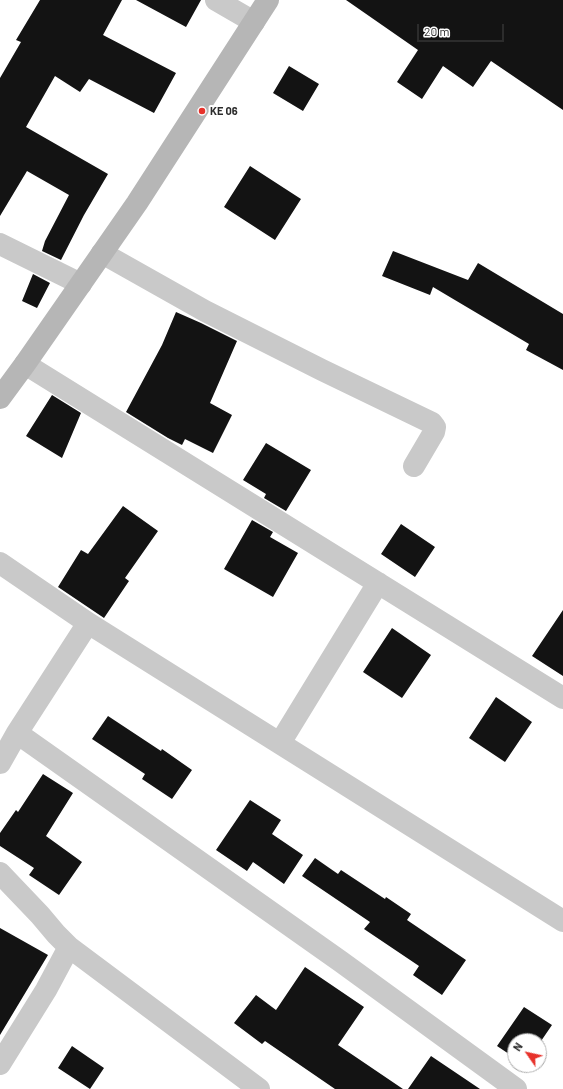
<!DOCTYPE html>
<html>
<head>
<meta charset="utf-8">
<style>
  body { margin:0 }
  #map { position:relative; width:563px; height:1089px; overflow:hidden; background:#fff; font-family:Barlow,sans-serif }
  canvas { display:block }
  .north { position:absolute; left:507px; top:1033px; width:40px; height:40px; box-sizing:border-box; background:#fff; border:1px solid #ababab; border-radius:50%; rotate:304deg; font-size:11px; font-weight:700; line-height:16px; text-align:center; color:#2c2c2c }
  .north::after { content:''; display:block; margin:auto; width:14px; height:18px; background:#e7322b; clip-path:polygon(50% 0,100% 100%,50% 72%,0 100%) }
  .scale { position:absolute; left:417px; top:24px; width:87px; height:18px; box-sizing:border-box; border:2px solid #2c2c2c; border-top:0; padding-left:5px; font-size:12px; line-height:14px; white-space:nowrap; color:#2c2c2c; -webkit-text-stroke:3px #fff; paint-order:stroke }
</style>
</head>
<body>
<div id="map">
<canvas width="563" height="1089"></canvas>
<div class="north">N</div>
<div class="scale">20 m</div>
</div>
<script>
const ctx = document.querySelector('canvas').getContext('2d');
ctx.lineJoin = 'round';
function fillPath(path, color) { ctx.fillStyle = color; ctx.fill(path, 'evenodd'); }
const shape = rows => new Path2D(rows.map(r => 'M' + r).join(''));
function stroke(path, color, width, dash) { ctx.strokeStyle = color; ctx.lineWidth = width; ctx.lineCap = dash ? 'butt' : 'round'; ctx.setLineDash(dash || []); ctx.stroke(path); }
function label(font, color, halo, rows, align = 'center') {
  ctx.font = font + ' Barlow,sans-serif'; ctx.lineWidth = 4; ctx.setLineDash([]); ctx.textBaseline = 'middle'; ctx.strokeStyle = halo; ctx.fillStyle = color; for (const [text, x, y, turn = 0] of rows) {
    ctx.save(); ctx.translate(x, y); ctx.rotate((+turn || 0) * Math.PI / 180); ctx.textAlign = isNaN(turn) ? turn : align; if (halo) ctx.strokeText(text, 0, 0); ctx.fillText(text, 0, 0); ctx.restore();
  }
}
fillPath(shape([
  [40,0,122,0,103,35,176,73,154,113,89,79,80,92,55,76,26,127,108,174,84,215,61,260,42,251,45,241,69,195,27,171,0,216,0,78,21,42,16,40],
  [136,0,201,0,186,27],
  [346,0,563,0,563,110,491,61,473,87,443,66,422,99,397,82,418,50],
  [289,66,319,84,303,111,273,93],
  [250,166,301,199,275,240,224,207],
  [393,251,468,280,478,263,563,314,563,370,526,350,529,344,433,287,430,295,382,276],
  [33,274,50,283,37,308,22,301],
  [176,312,201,323,237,341,210,403,232,415,213,453,185,439,182,445,168,438,126,412,162,345],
  [52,395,81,413,62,458,26,436],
  [266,443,311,470,286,511,264,498,266,494,243,480],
  [123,506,158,531,125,578,129,581,104,618,58,587,81,550,88,554],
  [252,520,273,532,270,537,298,553,273,597,224,569],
  [401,524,435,547,415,577,381,554],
  [563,610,563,676,532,656],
  [392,628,431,655,402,698,363,672],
  [496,697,532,722,505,762,469,738],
  [108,716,161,751,162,749,192,770,172,799,142,779,145,774,92,739],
  [43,774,73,793,46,836,82,862,59,895,29,875,34,868,0,846,0,833,16,810,18,812],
  [250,800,281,820,272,834,303,855,284,884,253,862,247,871,216,850],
  [315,858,338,874,341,870,385,899,386,897,411,914,407,920,466,960,442,995,413,975,419,966,364,929,370,922,302,876],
  [0,928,48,955,0,1035],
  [305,967,364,1007,338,1045,403,1089,335,1089,265,1041,262,1044,234,1023,256,995,276,1010],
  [524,1007,552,1025,539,1044,539,1041,515,1041,515,1058,497,1046],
  [72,1046,104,1068,90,1089,58,1068],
  [431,1056,480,1089,408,1089]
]), '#131313');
stroke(shape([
  [216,0,254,22],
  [0,244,81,284],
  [102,253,205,311,322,370,432,423,435,427,434,432,414,466],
  [25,364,563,698],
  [0,563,88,623,563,921],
  [17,733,340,961,516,1089],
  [280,743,378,583],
  [0,763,17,733,88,623],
  [0,873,40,915,56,934,69,947,259,1089],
  [0,1064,46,990,69,947]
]), '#c9c9c9', 22);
stroke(shape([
  [0,398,25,364,137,203,268,0]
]), '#b6b6b6', 22);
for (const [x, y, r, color] of [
  [202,111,4,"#e7322b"]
]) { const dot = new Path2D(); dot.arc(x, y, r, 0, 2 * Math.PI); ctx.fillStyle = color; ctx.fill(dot); stroke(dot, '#fff', 1.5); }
label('bold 11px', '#2c2c2c', '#fff', [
  ["KE 06",210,111]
], 'left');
</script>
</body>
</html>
